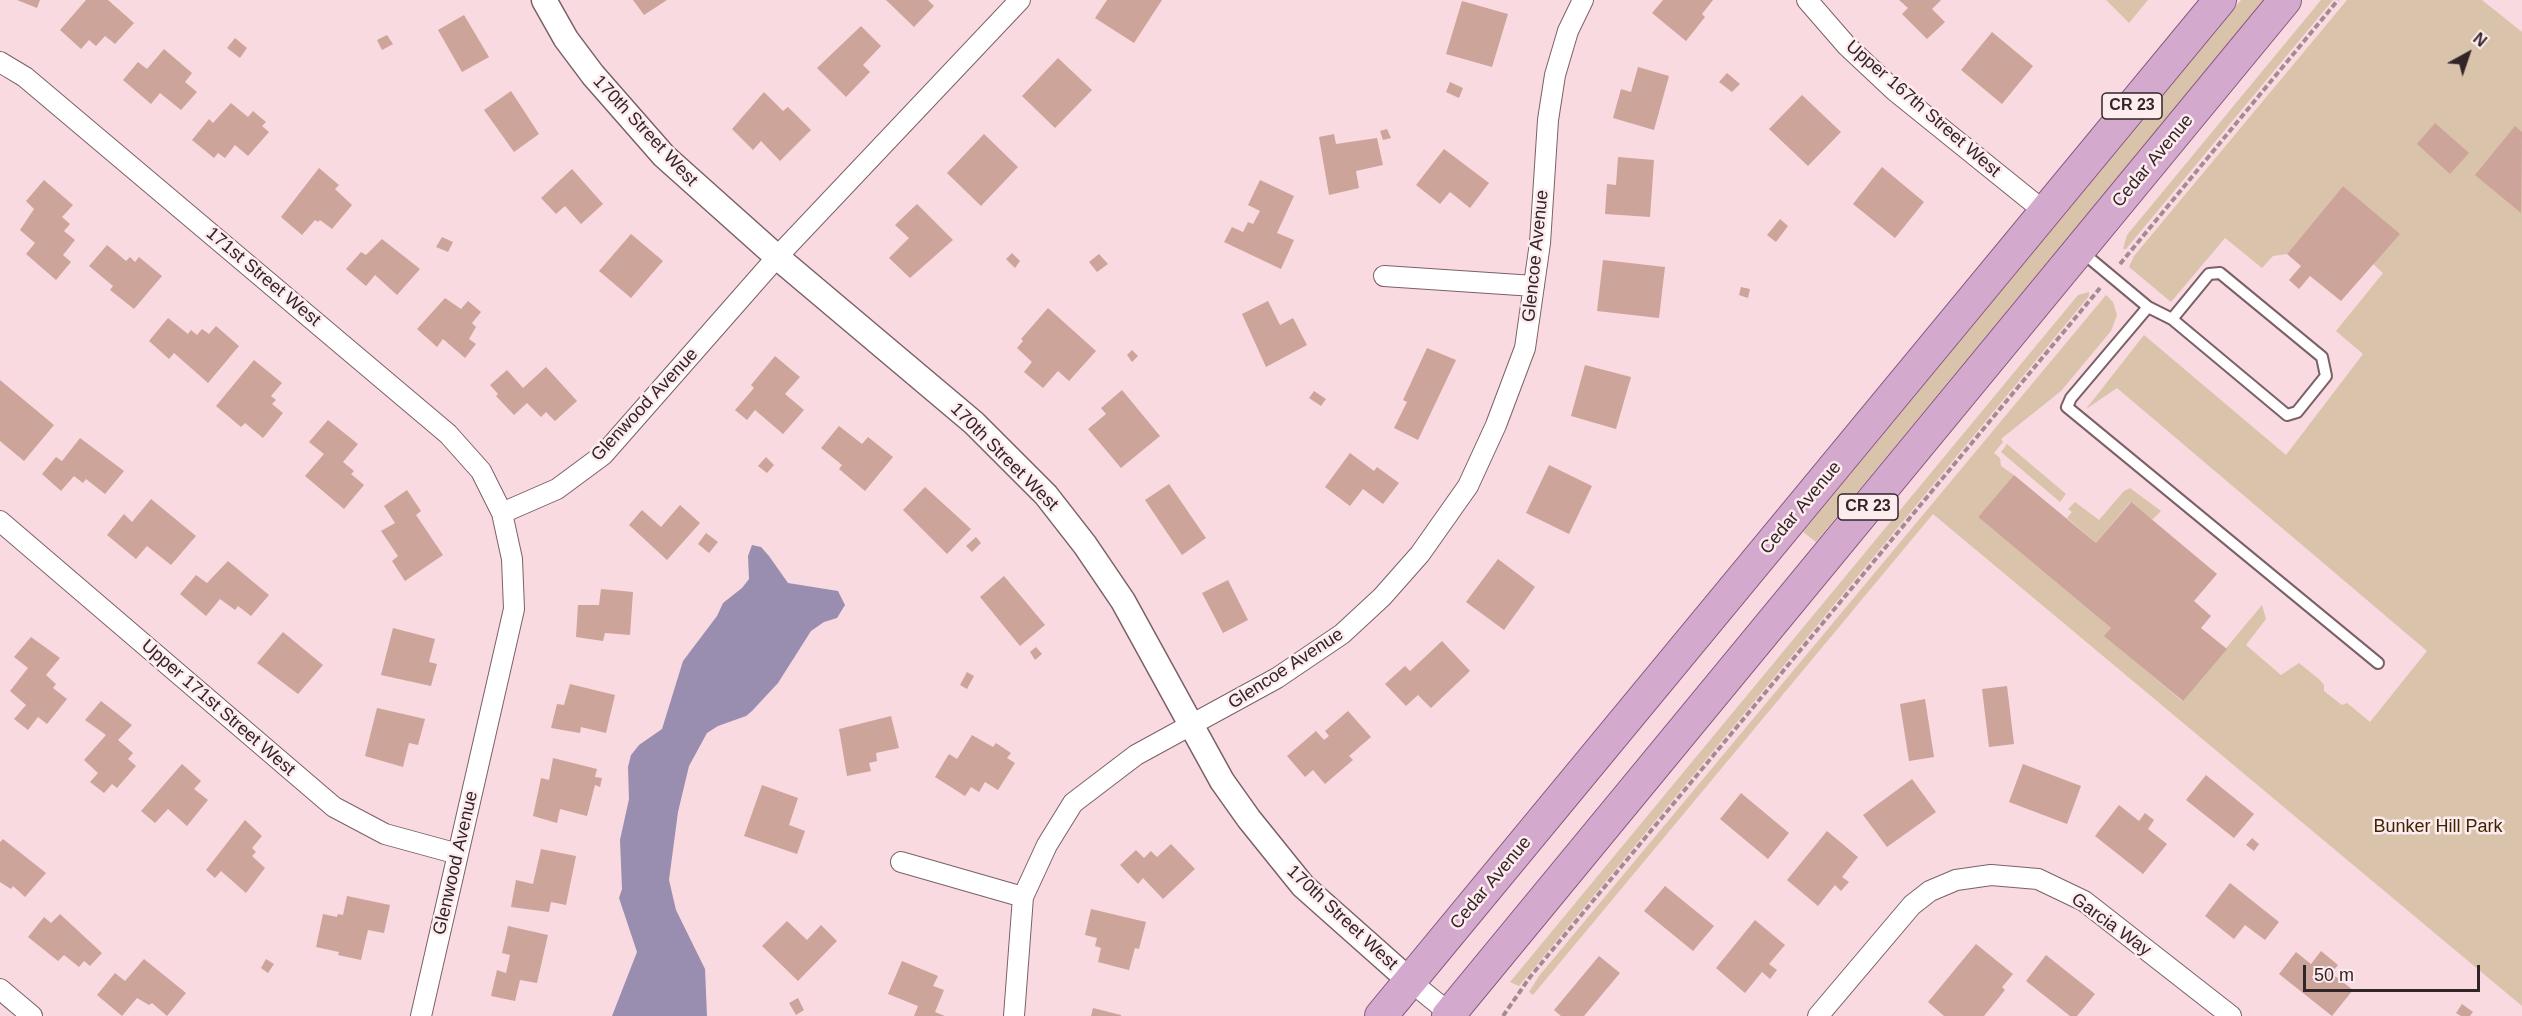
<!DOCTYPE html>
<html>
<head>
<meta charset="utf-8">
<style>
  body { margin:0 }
  #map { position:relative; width:2522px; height:1016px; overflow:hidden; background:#f9dae0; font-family:Arial,sans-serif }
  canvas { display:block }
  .north { position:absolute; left:2438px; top:24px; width:60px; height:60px; -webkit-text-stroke:4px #feebee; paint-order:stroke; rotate:40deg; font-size:16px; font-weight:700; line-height:24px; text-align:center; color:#312528 }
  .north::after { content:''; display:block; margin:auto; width:21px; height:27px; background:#312528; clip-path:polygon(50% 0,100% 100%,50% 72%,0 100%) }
  .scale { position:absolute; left:2303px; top:965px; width:177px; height:27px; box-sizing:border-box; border:3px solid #312528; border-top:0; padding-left:8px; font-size:18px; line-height:21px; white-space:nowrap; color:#312528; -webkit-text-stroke:4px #feebee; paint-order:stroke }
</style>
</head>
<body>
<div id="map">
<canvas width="2522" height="1016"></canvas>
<div class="north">N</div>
<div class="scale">50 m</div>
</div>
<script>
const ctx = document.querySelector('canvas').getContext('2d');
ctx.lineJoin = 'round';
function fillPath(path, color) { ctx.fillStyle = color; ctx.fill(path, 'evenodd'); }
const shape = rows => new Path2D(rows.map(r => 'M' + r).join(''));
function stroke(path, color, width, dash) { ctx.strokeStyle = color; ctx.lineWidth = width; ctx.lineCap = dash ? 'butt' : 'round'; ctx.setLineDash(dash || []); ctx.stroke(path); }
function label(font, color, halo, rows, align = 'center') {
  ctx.font = font + ' Arial,sans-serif'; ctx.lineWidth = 5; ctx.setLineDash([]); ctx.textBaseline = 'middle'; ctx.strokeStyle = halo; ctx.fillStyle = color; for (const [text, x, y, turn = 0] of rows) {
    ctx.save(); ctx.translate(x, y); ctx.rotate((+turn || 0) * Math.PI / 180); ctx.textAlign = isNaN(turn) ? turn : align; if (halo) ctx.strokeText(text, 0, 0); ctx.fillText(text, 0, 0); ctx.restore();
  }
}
fillPath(shape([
  [2106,0,2148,0,2129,23],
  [2241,0,2264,0,1816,542,1803,532],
  [2321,0,2333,0,2126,249,2123,249,2127,235],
  [2347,0,2482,0,2522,32,2522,1006,1933,514,1533,995,1529,992,1539,976,2106,295,2113,302,2117,315,2111,331,2061,391,2001,439,2003,442,1994,453,2000,458,2001,466,2014,475,1978,517,2111,628,2105,636,2182,701,2262,605,2266,619,2246,645,2281,675,2299,663,2320,680,2324,685,2324,691,2342,705,2347,703,2370,722,2427,651,2117,388,2086,409,2144,335,2286,455,2363,354,2336,331,2383,273,2373,264,2399,234,2343,186,2287,254,2273,256,2262,268,2225,238,2171,302,2129,267,2134,256],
  [2089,292,2089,296,1519,986,1510,982,2078,295],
  [2007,444,2066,494,2060,502,2001,452],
  [2130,488,2161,511,2152,520,2130,502,2096,543,2067,518,2072,512,2068,509,2075,502,2099,520,2124,491]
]), '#dac3ab');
fillPath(shape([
  [752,545,761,547,769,556,788,583,838,591,845,605,837,618,824,622,811,631,778,683,752,711,746,716,718,726,707,733,689,766,678,812,669,880,676,910,705,969,707,1016,612,1016,637,952,619,898,622,889,620,840,629,799,628,767,631,755,639,745,662,729,683,661,717,616,723,603,742,588,749,579,748,556]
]), '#998eb0');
fillPath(shape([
  [17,0,40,0,37,8],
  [86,0,108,0,134,23,115,44,105,36,96,46,89,40,81,49,60,30],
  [633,0,667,0,644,15],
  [886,0,928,0,934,6,914,27],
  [1107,0,1162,0,1134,43,1095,18],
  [1663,0,1713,0,1702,14,1705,17,1686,41,1652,13],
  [1899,0,1941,0,1932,9,1945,22,1927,39,1902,14,1908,8],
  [1462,1,1508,14,1492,67,1446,54],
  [464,15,489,57,462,72,438,30],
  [861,26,881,46,863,65,870,72,846,97,817,68],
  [1992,32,2033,66,2002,104,1961,70],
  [387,35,393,44,382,50,377,40],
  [235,38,247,48,240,58,227,48],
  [164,49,192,73,185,82,197,92,181,110,160,93,151,104,123,80,138,62,147,69],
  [1058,58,1092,90,1055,128,1022,96],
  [1638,67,1669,76,1654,130,1613,118,1621,89,1631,92],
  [1727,73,1740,84,1732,92,1719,82],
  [1450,82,1463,88,1459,98,1446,92],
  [511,91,539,134,514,152,484,110],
  [764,92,783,111,788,107,811,130,780,161,761,141,753,150,732,129],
  [1802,95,1841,132,1808,166,1769,129],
  [231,103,248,117,253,111,266,122,262,126,269,132,248,156,235,145,225,158,218,153,214,158,192,140,209,119,213,123],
  [2435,123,2469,153,2450,174,2417,144],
  [2515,126,2522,132,2521,213,2475,175],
  [1387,129,1391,138,1383,140,1380,131],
  [984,134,1018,167,981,206,947,173],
  [1334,134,1336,144,1377,138,1383,165,1356,171,1359,188,1329,195,1319,137],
  [1444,149,1489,183,1470,208,1450,192,1440,204,1416,185],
  [1618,157,1654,160,1650,217,1605,214,1607,184,1616,185],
  [1882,167,1924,202,1895,238,1853,204],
  [319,168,339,185,335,189,352,205,332,229,320,220,318,222,315,220,302,235,281,217],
  [572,169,603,204,581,224,565,206,556,214,541,198],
  [44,180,73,205,62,217,70,224,64,231,75,240,63,255,71,262,56,280,26,254,35,243,20,230,34,209,26,201],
  [1260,180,1294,196,1277,233,1294,240,1281,269,1224,242,1232,227,1243,232,1248,222,1253,224,1260,211,1248,205],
  [2343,186,2400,234,2341,301,2310,276,2299,289,2289,280,2301,266,2287,254],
  [917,204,953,240,910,278,889,258,909,238,895,225],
  [1780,219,1788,226,1776,242,1767,235],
  [631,234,663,261,631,298,599,271],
  [442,237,453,242,448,252,436,247],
  [382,239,420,269,397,295,375,275,366,286,346,269,361,252,366,255],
  [107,245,126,261,130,257,135,262,139,257,162,276,134,309,110,290,113,286,89,266],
  [1012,253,1020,261,1015,268,1006,259],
  [1099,254,1108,264,1097,272,1089,262],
  [1603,260,1665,267,1659,318,1597,311],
  [1741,287,1750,289,1748,298,1739,295],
  [445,298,461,309,468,301,481,312,472,323,476,327,469,339,476,344,465,358,443,339,437,347,417,329],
  [1268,301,1280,325,1293,318,1307,345,1266,367,1242,314],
  [1048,308,1096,351,1069,381,1058,371,1043,388,1024,372,1032,362,1017,348,1023,341,1021,339],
  [168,318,188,334,191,330,197,335,202,329,209,334,216,326,239,346,208,383,174,353,169,359,149,341],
  [1427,348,1456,360,1418,440,1394,428,1407,402,1403,400],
  [1132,350,1138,356,1132,362,1127,355],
  [775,356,800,377,785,394,804,410,783,434,755,410,747,420,735,410,754,388,751,385],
  [254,360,282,383,271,396,276,400,272,404,283,413,263,438,245,423,241,427,216,406],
  [1585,365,1631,377,1616,429,1571,416],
  [546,367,577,401,555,421,546,412,541,417,527,403,514,415,496,396,498,394,490,385,507,370,523,388],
  [0,380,54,425,24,461,0,441],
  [1122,390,1160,436,1121,468,1088,429,1106,414,1101,408],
  [1314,391,1326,399,1321,406,1309,398],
  [328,420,358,444,343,462,354,471,351,474,364,485,344,509,305,476,324,454,309,442],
  [839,426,862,444,868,437,893,457,865,491,839,469,842,465,821,448],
  [80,438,124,471,105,494,86,479,83,483,74,476,61,491,42,474,56,457,62,461],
  [1350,453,1374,471,1377,467,1399,483,1383,504,1363,489,1350,506,1325,487],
  [766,457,774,465,767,473,758,466],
  [1549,465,1592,486,1569,534,1526,513],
  [2014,475,2096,543,2131,502,2217,574,2194,601,2211,616,2201,628,2227,649,2183,701,2104,636,2111,628,1978,517],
  [1169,484,1206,538,1182,555,1145,500],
  [925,487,971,529,947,554,903,510],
  [407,490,421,511,416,515,443,555,405,581,392,561,398,556,381,531,395,523,384,506],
  [151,499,196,536,171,565,147,546,136,559,107,535,124,514,132,522],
  [680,505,700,523,667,560,629,525,642,510,661,527],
  [706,533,718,542,709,553,698,544],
  [976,537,981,543,972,552,966,546],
  [1498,559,1535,587,1504,630,1466,602],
  [228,561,269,595,251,616,238,606,235,610,220,599,206,616,180,594,196,575,207,583],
  [1004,576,1045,625,1020,646,980,597],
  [1228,580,1248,620,1223,633,1202,593],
  [601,589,633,592,630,635,605,633,603,641,576,637,578,605,599,605],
  [393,628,435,639,429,662,437,664,431,686,381,675],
  [283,632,323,665,298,694,257,663],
  [31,637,60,658,46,675,56,684,53,688,67,699,47,724,38,717,28,730,14,719,26,705,10,691,28,668,14,657],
  [1442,641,1470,671,1431,708,1418,695,1406,706,1385,684,1405,666,1410,671],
  [1036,647,1042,654,1035,660,1030,652],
  [967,672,974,676,967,689,960,685],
  [570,684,615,695,606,733,581,727,580,733,551,728,557,704,564,705],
  [2007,686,2014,744,1989,747,1982,689],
  [1925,699,1934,757,1909,761,1900,704],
  [101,701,132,725,118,740,133,753,128,759,136,766,117,788,112,784,104,793,90,782,98,773,84,760,106,735,85,720],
  [377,708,425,719,418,745,409,743,403,767,365,756],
  [1348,711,1371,737,1349,756,1353,760,1325,784,1313,770,1305,777,1287,756,1316,731,1324,740,1329,736,1325,731],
  [891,716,899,748,876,753,877,761,869,763,871,771,847,776,839,729],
  [972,735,993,747,996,743,1011,753,1007,758,1015,763,998,790,985,782,979,792,971,787,965,796,935,777,949,754,957,759],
  [553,758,597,769,595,777,602,778,600,787,595,785,587,816,560,809,557,823,533,816,541,778,549,780],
  [182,764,201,781,194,789,208,800,187,826,168,809,155,823,141,811],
  [2023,764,2081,786,2067,824,2009,802],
  [2206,775,2254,814,2234,838,2186,800],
  [1912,779,1936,812,1887,847,1863,815],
  [762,785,798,798,789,825,805,831,797,854,744,836],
  [1741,793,1789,833,1768,859,1720,819],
  [2119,805,2139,821,2145,813,2154,820,2148,829,2167,844,2143,874,2095,836],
  [245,820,262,836,252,848,256,852,252,856,265,868,246,893,221,871,215,878,206,870],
  [1827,831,1858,857,1842,877,1849,882,1841,891,1835,885,1818,906,1787,880],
  [2252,838,2259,844,2254,851,2246,845],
  [3,839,46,873,25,897,13,886,11,889,0,882,0,842],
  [1171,844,1195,869,1163,899,1143,878,1138,884,1120,865,1136,850,1144,858,1151,851,1157,857],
  [541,849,576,856,566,905,551,902,549,912,511,907,516,880,533,884],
  [2230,883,2279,922,2265,940,2245,925,2234,939,2205,916],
  [1665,886,1714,926,1693,951,1644,911],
  [347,896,390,905,384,933,368,930,361,960,338,955,339,952,316,947,323,914,337,917,338,914,343,915],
  [1091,909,1146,922,1139,949,1135,948,1129,970,1098,962,1101,948,1095,946,1097,938,1085,935],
  [60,914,102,953,90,966,84,961,79,967,64,955,58,961,28,937,44,917,51,923],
  [1755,920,1785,945,1769,964,1777,970,1770,979,1762,972,1745,993,1716,968],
  [787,921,807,940,821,925,837,941,798,981,762,946],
  [508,926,548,935,537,983,520,980,515,1001,491,996,497,970,506,973,510,955,502,953],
  [1976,944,2013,974,2002,987,2005,990,1984,1016,1944,1016,1928,1002],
  [2321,951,2338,965,2331,973,2353,990,2332,1016,2279,974,2296,952,2311,964],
  [2046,955,2095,994,2077,1016,2070,1016,2026,981],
  [1599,956,1620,973,1584,1016,1561,1016,1554,1010],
  [144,959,186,993,167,1016,152,1003,149,1005,137,998,122,1016,97,995,115,973,125,981],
  [266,959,274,964,268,973,261,968],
  [902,961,938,976,933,986,944,990,935,1012,945,1016,914,1016,918,1006,888,994],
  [798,998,804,1010,796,1015,789,1003],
  [2462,1004,2473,1012,2470,1016,2461,1016,2456,1013],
  [1093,1008,1121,1015,1121,1016,1091,1016]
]), '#cca499');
const service = shape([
  [2082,252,2148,307,2172,319,2287,415,2297,412,2326,376,2322,357,2220,273,2209,274,2172,319],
  [2148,307,2071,398,2067,407,2378,663]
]);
const minor = shape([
  [1807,0,1847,46,1895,91,2045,212],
  [0,62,25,77,448,434,481,471,502,513,512,559,514,609,421,1016],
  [1384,276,1534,286],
  [502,513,557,489,603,455,777,257,1020,0],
  [0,521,334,807,385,834,458,854],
  [901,862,1023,897],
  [1410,981,1453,1016],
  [0,989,32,1016],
  [1014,1016,1023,897,1047,845,1073,803,1136,755,1277,678,1342,634,1382,597,1420,554,1468,486,1496,425,1525,348,1540,243,1548,120,1555,75,1568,31,1583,0],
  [1818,1016,1912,905,1930,891,1956,880,1991,875,2038,879,2084,901,2231,1016]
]);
const tertiary = shape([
  [544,0,566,39,593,75,664,156,777,257,974,423,1046,495,1085,545,1123,601,1222,781,1249,819,1303,886,1410,981]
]);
const primary = shape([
  [1381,1016,2220,0],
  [1448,1016,2285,0]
]);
stroke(service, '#7b6167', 14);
stroke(minor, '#7b6167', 22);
stroke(tertiary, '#7b6167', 27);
stroke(primary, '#87557e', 34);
stroke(shape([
  [2120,264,2338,0],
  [1503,1016,1530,977,2100,288]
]), '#a38c91', 4, [6, 3]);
stroke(service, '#fff', 10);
stroke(minor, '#fff', 20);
stroke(tertiary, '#fff', 24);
stroke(primary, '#d3a9cd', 32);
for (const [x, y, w] of [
  [2132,106,60],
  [1868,507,60]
]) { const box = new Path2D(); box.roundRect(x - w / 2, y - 13, w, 26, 4.5); ctx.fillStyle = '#feebee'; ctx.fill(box); stroke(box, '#312528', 1.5); }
label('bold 16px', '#312528', null, [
  ["CR 23",2132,106],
  ["CR 23",1868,507]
]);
label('18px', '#312528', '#feebee', [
  ["Upper 167th Street West",1923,109,41],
  ["170th Street West",645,131,47],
  ["Cedar Avenue",2153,161,-50],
  ["Glencoe Avenue",1536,256,-84],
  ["171st Street West",263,277,40],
  ["Glenwood Avenue",645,405,-47],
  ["170th Street West",1004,457,45],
  ["Cedar Avenue",1801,508,-50],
  ["Glencoe Avenue",1286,669,-33],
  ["Upper 171st Street West",218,708,41],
  ["Glenwood Avenue",456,863,-77],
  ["Cedar Avenue",1491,883,-50],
  ["170th Street West",1342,918,43],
  ["Garcia Way",2111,925,36]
]);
label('18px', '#402400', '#feebee', [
  ["Bunker Hill Park",2438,827]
]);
</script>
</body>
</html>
